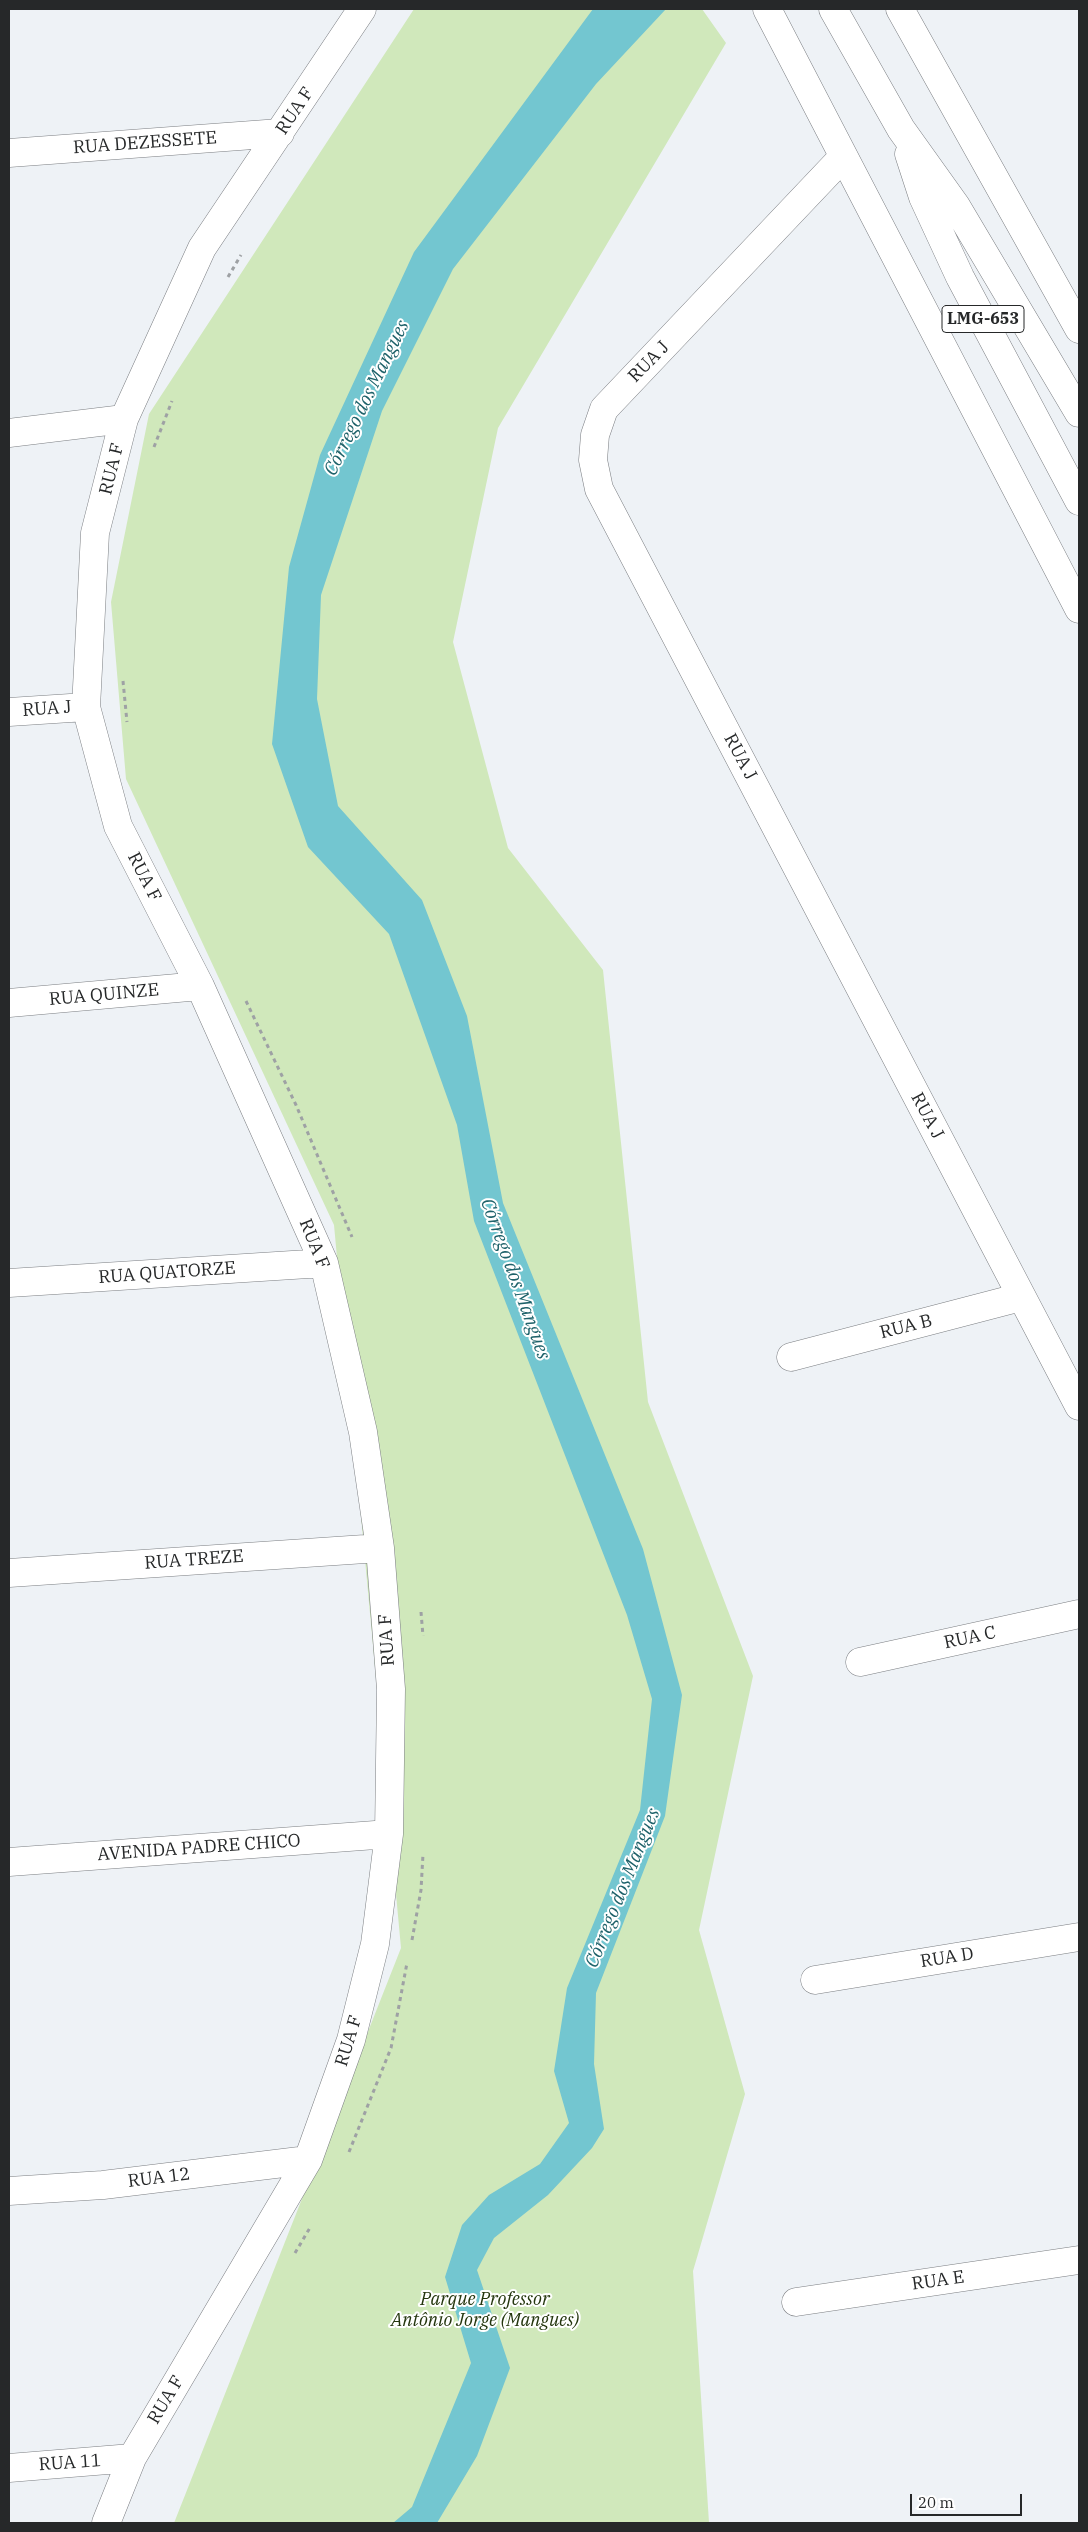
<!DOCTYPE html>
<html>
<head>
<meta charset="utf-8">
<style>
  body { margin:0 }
  #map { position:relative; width:1088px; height:2532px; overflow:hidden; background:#eef2f6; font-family:"IBM Plex Serif",serif }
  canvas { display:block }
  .frame { position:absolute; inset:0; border:10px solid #262829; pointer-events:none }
  .scale { position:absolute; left:910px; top:2494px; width:112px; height:22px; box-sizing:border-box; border:2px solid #262829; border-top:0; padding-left:6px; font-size:15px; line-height:18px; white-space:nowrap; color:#262829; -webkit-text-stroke:4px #fff; paint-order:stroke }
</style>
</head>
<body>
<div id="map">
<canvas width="1088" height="2532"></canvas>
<div class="frame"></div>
<div class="scale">20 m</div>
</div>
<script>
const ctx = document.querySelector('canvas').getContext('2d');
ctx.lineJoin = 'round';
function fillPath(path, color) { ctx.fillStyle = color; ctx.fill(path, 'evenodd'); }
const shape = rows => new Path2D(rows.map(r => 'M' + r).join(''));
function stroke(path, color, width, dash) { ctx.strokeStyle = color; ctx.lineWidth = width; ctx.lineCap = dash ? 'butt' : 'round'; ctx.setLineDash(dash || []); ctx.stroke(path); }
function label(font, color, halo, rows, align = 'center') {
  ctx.font = font + ' "IBM Plex Serif",serif'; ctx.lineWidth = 4; ctx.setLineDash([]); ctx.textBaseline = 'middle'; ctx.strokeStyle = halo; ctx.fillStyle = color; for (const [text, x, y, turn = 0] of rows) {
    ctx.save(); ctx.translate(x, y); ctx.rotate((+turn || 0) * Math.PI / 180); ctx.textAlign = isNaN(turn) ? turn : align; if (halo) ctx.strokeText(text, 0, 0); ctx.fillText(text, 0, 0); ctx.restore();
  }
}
fillPath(shape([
  [414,9,702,9,726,43,498,428,453,642,508,848,603,970,648,1402,753,1676,699,1930,745,2094,693,2271,709,2523,174,2523,401,1948,334,1225,126,779,111,602,149,414]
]), '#d0e8bb');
fillPath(shape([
  [593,9,666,9,596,84,453,269,382,411,321,595,317,699,338,806,422,900,467,1016,503,1203,643,1549,682,1695,665,1816,596,1993,594,2064,604,2129,592,2148,548,2195,494,2238,477,2270,510,2368,477,2456,437,2523,393,2523,412,2507,471,2363,445,2277,462,2225,489,2195,540,2164,569,2123,554,2071,567,1988,640,1810,652,1699,627,1615,474,1221,457,1125,389,934,308,847,272,744,289,567,320,455,414,252]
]), '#73c6d0');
const minor = shape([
  [767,9,1079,609],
  [900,9,1079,329],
  [9,153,280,133],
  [843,157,604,409,595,435,593,460,599,489,1079,1406],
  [9,433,124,419],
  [9,712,86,707],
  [9,1003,200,986],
  [9,1283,324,1263],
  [791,1357,1021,1297],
  [9,1573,380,1548],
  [860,1662,1079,1614],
  [9,1862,389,1834],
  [815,1980,1079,1937],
  [9,2191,103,2185,308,2160],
  [796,2302,1079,2260],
  [9,2468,132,2458],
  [106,2523,132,2458,308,2160,351,2040,375,1944,389,1834,391,1689,380,1548,363,1432,324,1263,200,986,118,826,86,707,95,533,124,419,202,248,362,9]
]);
const highway = shape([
  [833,9,901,129,956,206,1079,413],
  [909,154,923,197,960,277,1079,501]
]);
stroke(minor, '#7b7e82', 29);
stroke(highway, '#7b7e82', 29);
stroke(shape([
  [228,277,241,255],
  [154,447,172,401],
  [123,681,127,722],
  [246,1001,296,1105,352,1237],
  [421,1612,423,1636],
  [412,1940,421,1890,423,1854],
  [349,2152,391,2048,407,1963],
  [295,2253,311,2226]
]), '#9ea1a4', 3, [4, 4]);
stroke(minor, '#fff', 28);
stroke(highway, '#fff', 28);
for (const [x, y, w] of [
  [983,319,82]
]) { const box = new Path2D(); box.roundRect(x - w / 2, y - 13.5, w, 27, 4); ctx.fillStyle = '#fff'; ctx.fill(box); stroke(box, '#262829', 1); }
label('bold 16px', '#262829', null, [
  ["LMG-653",983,319]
]);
label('18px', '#262829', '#fff', [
  ["RUA F",295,111,-56],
  ["RUA DEZESSETE",145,143,-4],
  ["RUA J",649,362,-46],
  ["RUA F",112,469,-76],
  ["RUA J",47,709,-4],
  ["RUA J",740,757,62],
  ["RUA F",144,877,63],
  ["RUA QUINZE",104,995,-5],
  ["RUA J",927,1116,62],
  ["RUA F",314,1244,68],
  ["RUA QUATORZE",167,1273,-4],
  ["RUA B",906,1327,-14],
  ["RUA TREZE",194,1560,-4],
  ["RUA C",970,1638,-12],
  ["RUA F",387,1640,-94],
  ["AVENIDA PADRE CHICO",199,1848,-4],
  ["RUA D",947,1958,-9],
  ["RUA F",349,2041,-73],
  ["RUA 12",159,2178,-7],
  ["RUA E",938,2281,-8],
  ["RUA F",166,2400,-59],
  ["RUA 11",70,2463,-4]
]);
label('italic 18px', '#24360e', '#fff', [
  ["Parque Professor",485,2300],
  ["Antônio Jorge (Mangues)",485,2321]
]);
label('italic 19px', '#1e626a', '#fff', [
  ["Córrego dos Mangues",367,398,-64],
  ["Córrego dos Mangues",515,1279,70],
  ["Córrego dos Mangues",623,1888,-68]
]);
</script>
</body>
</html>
